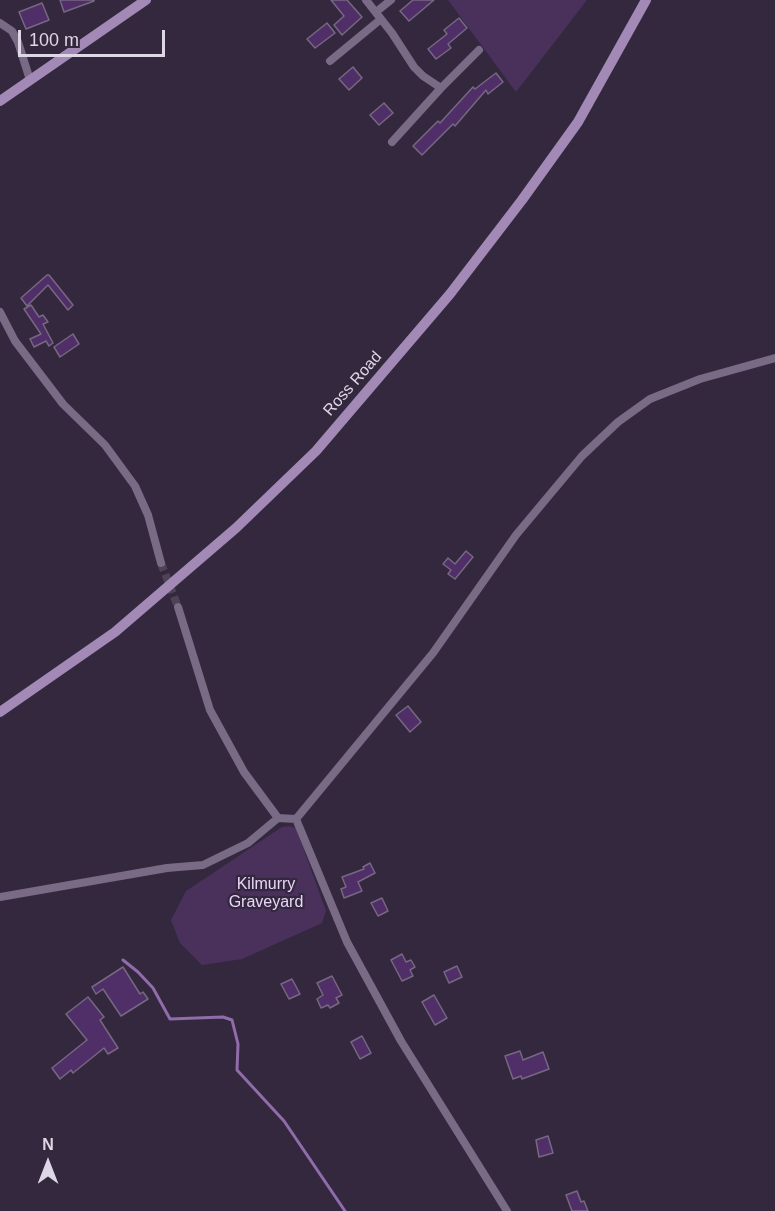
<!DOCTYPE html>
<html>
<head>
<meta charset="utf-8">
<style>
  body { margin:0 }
  #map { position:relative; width:775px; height:1211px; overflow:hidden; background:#34283e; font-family:Arial,sans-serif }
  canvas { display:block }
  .north { position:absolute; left:18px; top:1133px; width:60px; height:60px; -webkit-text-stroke:4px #34283e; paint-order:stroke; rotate:0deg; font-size:16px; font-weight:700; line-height:24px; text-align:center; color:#ded7e5 }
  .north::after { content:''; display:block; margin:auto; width:21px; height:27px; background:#ded7e5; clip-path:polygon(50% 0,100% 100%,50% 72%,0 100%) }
  .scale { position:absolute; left:18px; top:30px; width:147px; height:27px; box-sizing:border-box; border:3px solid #ded7e5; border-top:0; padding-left:8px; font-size:18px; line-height:21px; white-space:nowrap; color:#ded7e5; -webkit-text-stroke:4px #34283e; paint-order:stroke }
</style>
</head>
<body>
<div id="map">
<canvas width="775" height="1211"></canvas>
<div class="north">N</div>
<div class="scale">100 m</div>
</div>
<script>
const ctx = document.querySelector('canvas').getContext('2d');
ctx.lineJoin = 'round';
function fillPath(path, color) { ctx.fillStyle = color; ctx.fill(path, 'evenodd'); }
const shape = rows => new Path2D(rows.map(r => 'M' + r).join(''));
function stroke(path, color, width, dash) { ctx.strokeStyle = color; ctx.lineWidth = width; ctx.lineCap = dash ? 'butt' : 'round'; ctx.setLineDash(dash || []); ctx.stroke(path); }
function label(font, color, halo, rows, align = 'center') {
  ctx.font = font + ' Arial,sans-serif'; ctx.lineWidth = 4.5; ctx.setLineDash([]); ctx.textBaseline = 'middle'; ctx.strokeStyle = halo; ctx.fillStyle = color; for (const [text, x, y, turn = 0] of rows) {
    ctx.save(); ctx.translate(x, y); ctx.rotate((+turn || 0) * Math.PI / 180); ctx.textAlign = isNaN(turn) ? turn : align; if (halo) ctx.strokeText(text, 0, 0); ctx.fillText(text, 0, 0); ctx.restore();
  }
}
fillPath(shape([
  [448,0,587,0,516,92],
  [289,826,296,828,326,911,322,923,242,959,202,965,180,943,171,920,186,891,282,827]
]), '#4a315c');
stroke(shape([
  [123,960,138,972,153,988,170,1019,223,1017,232,1020,238,1044,237,1070,284,1121,345,1211]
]), '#906caa', 3);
const building = shape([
  [60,0,94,0,94,1,64,12,60,0],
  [331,0,347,0,362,17,342,35,334,25,344,16,331,0],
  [413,0,434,0,409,21,400,11,413,0],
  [42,3,49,20,26,29,19,12,42,3],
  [459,18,467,28,448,44,451,48,436,59,428,49,447,34,444,30,459,18],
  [327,23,335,33,315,48,307,39,327,23],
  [353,67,362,78,349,90,339,79,353,67],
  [496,73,503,82,488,94,486,90,455,126,453,124,422,155,413,146,438,121,440,123,473,87,475,89,496,73],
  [384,103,393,113,379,125,370,115,384,103],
  [47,275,49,275,73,305,68,310,48,285,27,306,21,298,47,275],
  [31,305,39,317,43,315,48,322,43,324,53,343,49,346,46,341,34,347,30,339,41,334,24,309,31,305],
  [73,334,79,344,60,357,54,347,73,334],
  [466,551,473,557,455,579,448,574,451,570,443,564,448,558,455,564,466,551],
  [408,706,421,722,410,732,396,715,408,706],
  [370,863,375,873,358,882,362,891,344,898,341,889,346,887,342,877,364,869,363,867,370,863],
  [382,898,388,911,378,916,371,903,382,898],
  [402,954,406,962,411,960,415,967,410,970,413,976,402,981,391,960,402,954],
  [457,966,462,977,449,983,444,972,457,966],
  [123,967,140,994,143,992,148,999,121,1016,103,989,96,994,92,987,123,967],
  [332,976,342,995,336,998,339,1003,330,1008,328,1005,321,1008,317,999,323,995,317,983,332,976],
  [292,979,300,994,289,999,281,984,292,979],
  [434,995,447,1018,435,1025,422,1002,434,995],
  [88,997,104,1017,100,1020,118,1048,108,1054,104,1048,73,1073,71,1070,60,1079,52,1068,87,1040,66,1014,88,997],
  [362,1036,371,1053,360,1059,351,1042,362,1036],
  [520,1051,523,1060,543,1052,549,1069,522,1079,521,1076,513,1079,505,1056,520,1051],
  [548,1136,553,1153,539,1157,536,1140,548,1136],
  [577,1191,581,1202,584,1201,588,1211,572,1211,566,1195,577,1191]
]);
fillPath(building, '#502e68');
stroke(building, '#766881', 1.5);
stroke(shape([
  [161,563,178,607]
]), '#4e4257', 8, [8, 4]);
stroke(shape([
  [366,0,392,33,414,67,423,76,441,88,479,50],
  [376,12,391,0],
  [0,23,12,31,18,42,30,80],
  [330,61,381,19],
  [392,142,441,88],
  [0,312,15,341,63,404,105,445,135,486,148,515,161,563],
  [178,607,210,710,244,772,278,818,296,819,347,942,401,1041,507,1211],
  [296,819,433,653,516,535,582,456,618,422,650,399,700,379,775,358],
  [0,897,167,868,203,865,248,843,278,818]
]), '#796a85', 8);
stroke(shape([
  [0,101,146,0],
  [0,712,115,632,236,528,316,451,450,294,522,200,578,122,646,0]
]), '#a38ab6', 10);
label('16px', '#ded7e5', '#34283e', [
  ["Ross Road",353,384,-49]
]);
label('16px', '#e9d5f9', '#34283e', [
  ["Kilmurry",266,885],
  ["Graveyard",266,903]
]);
</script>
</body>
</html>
